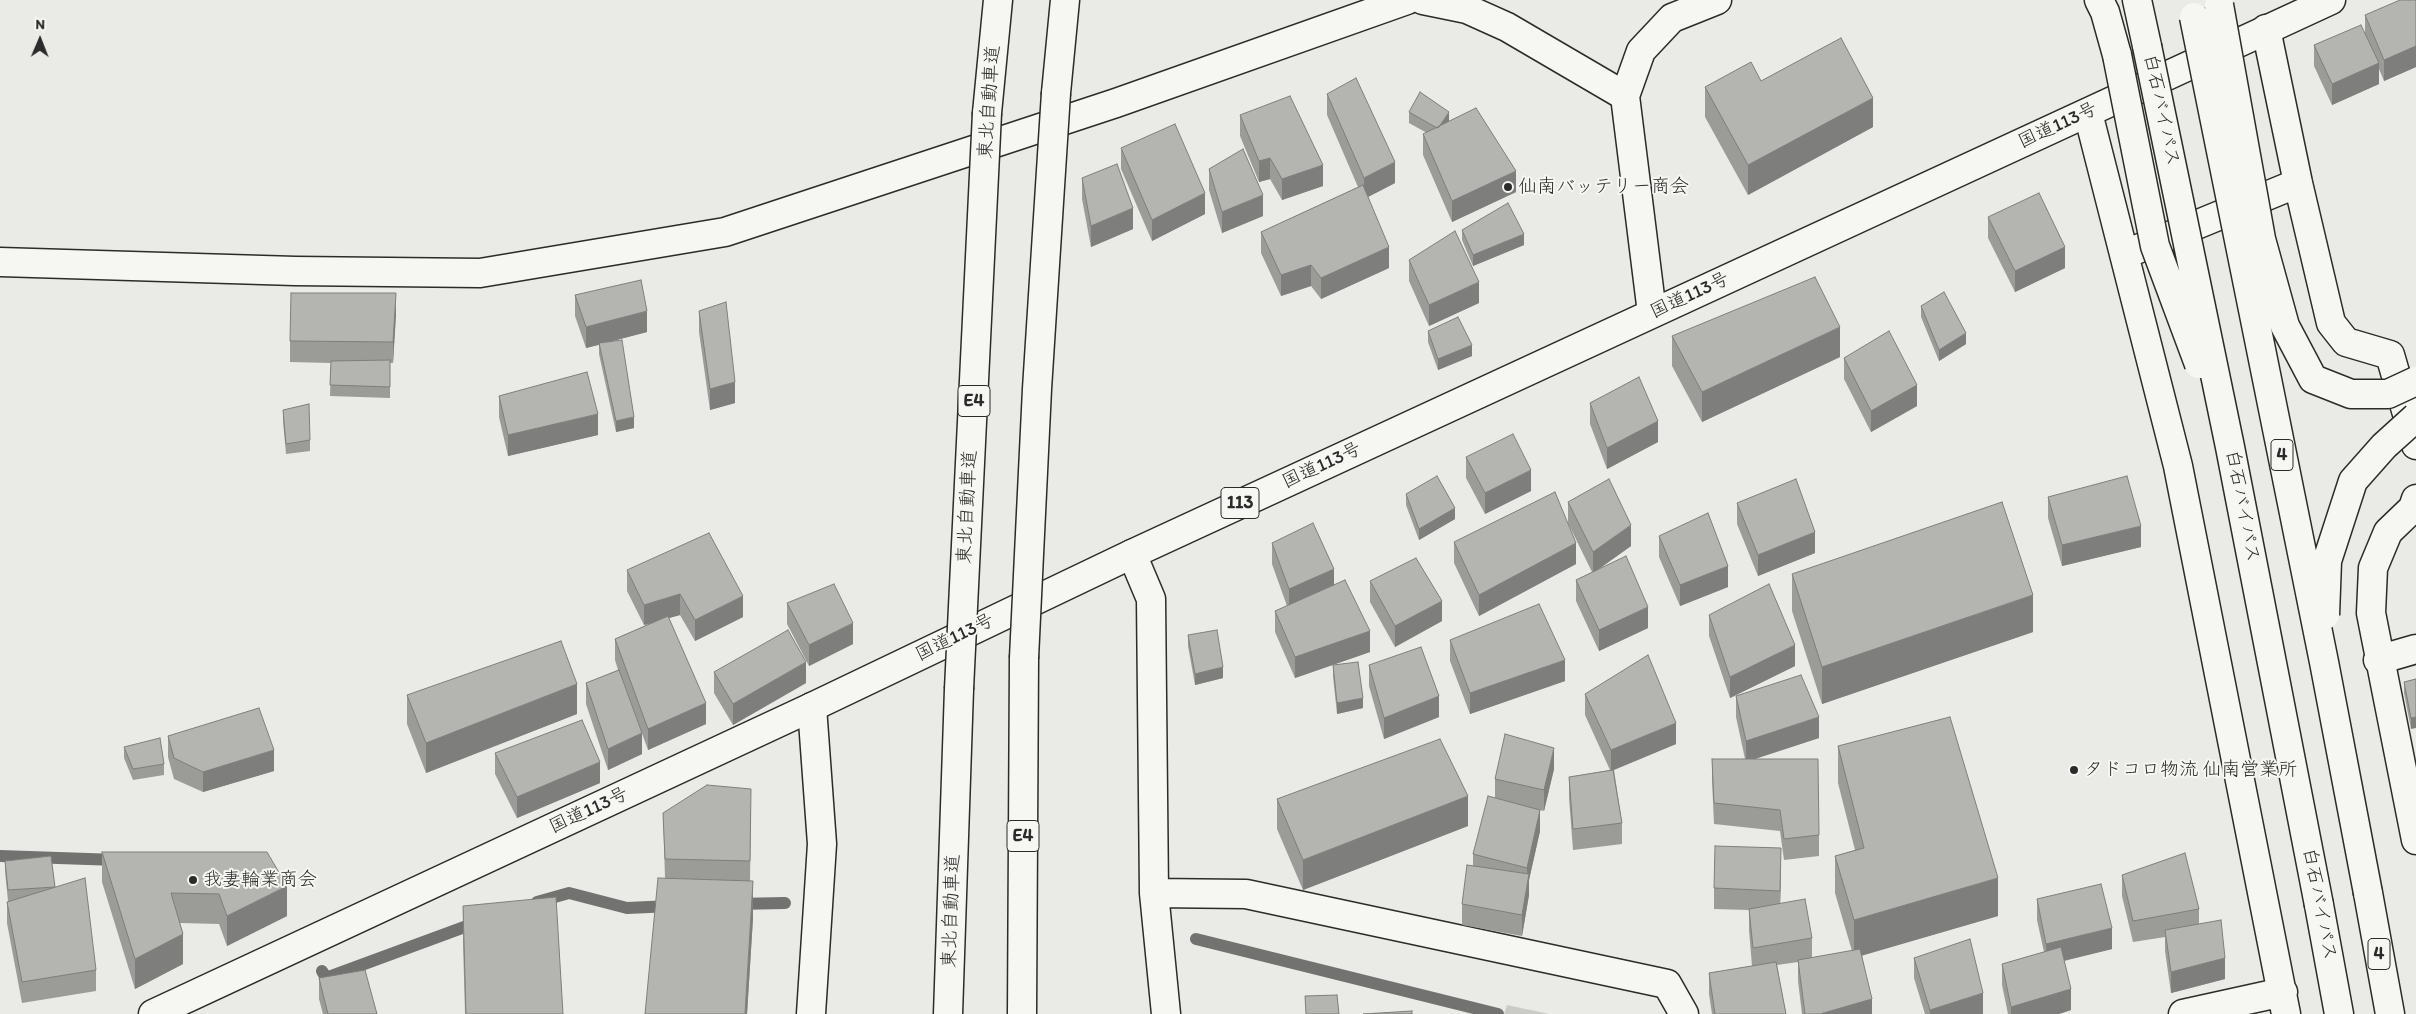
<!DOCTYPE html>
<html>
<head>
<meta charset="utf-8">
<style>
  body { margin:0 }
  #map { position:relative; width:2416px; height:1014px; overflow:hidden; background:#eaeae6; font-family:Itim,sans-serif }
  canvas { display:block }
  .north { position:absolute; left:15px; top:15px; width:50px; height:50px; -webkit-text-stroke:4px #f6f6f2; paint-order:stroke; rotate:1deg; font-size:14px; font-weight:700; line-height:20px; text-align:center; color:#2b2b2b }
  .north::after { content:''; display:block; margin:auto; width:18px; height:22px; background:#2b2b2b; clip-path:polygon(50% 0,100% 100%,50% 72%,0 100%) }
</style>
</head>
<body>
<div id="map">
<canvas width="2416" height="1014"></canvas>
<div class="north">N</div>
</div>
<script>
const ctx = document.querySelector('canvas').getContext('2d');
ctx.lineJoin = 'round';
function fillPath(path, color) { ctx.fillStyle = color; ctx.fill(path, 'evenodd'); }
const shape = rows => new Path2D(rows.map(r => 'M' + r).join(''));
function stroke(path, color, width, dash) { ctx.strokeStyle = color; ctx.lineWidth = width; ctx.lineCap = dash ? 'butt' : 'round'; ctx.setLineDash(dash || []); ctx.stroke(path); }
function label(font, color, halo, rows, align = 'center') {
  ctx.font = font + ' Itim,"Klee One",sans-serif'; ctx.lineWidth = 4; ctx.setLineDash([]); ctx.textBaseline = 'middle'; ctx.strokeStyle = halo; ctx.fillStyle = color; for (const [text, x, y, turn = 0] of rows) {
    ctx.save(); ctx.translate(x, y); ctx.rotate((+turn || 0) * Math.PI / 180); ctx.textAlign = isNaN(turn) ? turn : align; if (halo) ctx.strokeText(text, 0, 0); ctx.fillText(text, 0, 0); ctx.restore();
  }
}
fillPath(shape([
  [1507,1005,1549,1014,1504,1014]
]), '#cacac7');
stroke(shape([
  [0,856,117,860],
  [537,902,569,893,627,908,671,906],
  [736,904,785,903],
  [1196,939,1498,1014],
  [322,971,326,978,478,922]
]), '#727270', 12);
const minor = shape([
  [1423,0,1467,9,1507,27,1625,96],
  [2266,29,2298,183,2331,323,2346,342,2390,355,2416,445],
  [2088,113,2178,466,2286,1014],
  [2133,251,2298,183],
  [0,262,295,271,480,273,725,232,1116,103,1407,0],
  [2416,499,2413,508,2388,532,2373,568,2371,613,2416,840],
  [1132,554,1151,599,1154,893,1166,1014],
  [2378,660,2416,649],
  [1154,893,1246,894,1667,984,1684,1014],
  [811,1014,822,844,812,707],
  [2183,1014,2283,992]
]);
const highway = shape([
  [2099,0,2105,12,2117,55],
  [2137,0,2147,46],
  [1056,93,1065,0],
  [987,113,998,0],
  [1652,313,1625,96,1641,51,1672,18,1717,0],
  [2368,893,2390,1014],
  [2319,905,2339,1014],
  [153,1014,812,707,1132,554,2331,0],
  [948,1014,959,689],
  [1022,1014,1024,658]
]);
stroke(minor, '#2b2b2b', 31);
stroke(highway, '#2b2b2b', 31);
stroke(minor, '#f6f6f2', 28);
stroke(highway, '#f6f6f2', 28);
const highwayBridge = shape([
  [2219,5,2261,239,2285,326,2313,379,2351,394,2388,394,2416,381],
  [2194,17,2324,662,2368,893],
  [2147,46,2230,447,2319,905],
  [2117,55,2155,246,2199,364],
  [2325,615,2327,561,2353,481,2384,446,2416,417],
  [1024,658,1037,389,1056,93],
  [959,689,987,113]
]);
stroke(highwayBridge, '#2b2b2b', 31, []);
stroke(highwayBridge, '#f6f6f2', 28);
fillPath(shape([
  [2416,0,2416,67,2384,81,2379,69,2379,84,2332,105,2314,66,2314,45,2365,33,2365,15],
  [1761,81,1873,127,1748,195,1705,117,1705,87],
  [1327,94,1395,183,1368,197,1389,268,1321,299,1311,286,1281,296,1261,253,1261,232,1358,187,1327,115],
  [1409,112,1449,121,1516,192,1452,222,1423,155,1423,134,1427,133,1409,123],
  [1240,115,1323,186,1282,200,1270,179,1259,182,1240,136],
  [1121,148,1205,214,1152,241,1121,169],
  [1209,169,1263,216,1222,233,1209,190],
  [1082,178,1133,229,1091,247,1082,199],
  [1988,217,2065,268,2015,292,1988,238],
  [1462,230,1524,245,1473,266,1462,240],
  [1409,260,1479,303,1429,326,1409,281],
  [575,295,647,332,612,341,634,428,616,432,599,354,599,345,586,348,575,316],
  [1921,306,1966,344,1939,361,1921,317],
  [699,311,735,403,710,410,699,332],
  [396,314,393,363,390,363,390,398,330,396,331,363,290,362,290,341],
  [1428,331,1472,356,1438,370,1428,342],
  [1672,336,1840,357,1702,422,1672,366],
  [1844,358,1917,406,1871,432,1844,379],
  [499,396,598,435,508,456,499,417],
  [1590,403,1658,442,1607,469,1590,424],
  [283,410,310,440,310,451,286,454,283,421],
  [1466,457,1531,491,1485,514,1466,478],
  [1406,494,1455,519,1419,540,1406,505],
  [2048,497,2141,547,2062,566,2048,518],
  [1568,502,1631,546,1599,569,1648,628,1599,651,1576,601,1576,580,1592,572,1568,523],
  [1737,503,1815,553,1758,576,1737,524],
  [1659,536,1728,587,1680,606,1659,557],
  [1454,542,1576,564,1479,616,1454,563],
  [1272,543,1334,585,1370,652,1295,678,1275,632,1275,611,1287,606,1272,564],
  [627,570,743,617,695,641,680,615,669,618,706,724,648,750,622,678,642,754,608,770,586,704,586,683,618,670,615,660,615,639,649,624,644,625,627,591],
  [1792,574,2033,632,1822,704,1792,611],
  [1370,581,1442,621,1395,647,1370,602],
  [787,603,853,644,809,666,787,624],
  [1709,615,1795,666,1730,698,1709,636],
  [1188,635,1223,678,1195,685,1188,646],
  [1450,640,1565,681,1470,714,1450,661],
  [1333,665,1363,708,1337,714,1333,676],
  [1369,665,1439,717,1384,739,1369,686],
  [714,672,806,683,733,725,714,693],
  [2416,679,2411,729,2404,693,2404,682],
  [1585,694,1676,744,1614,770,1622,823,1622,844,1573,850,1569,798,1569,777,1610,770,1585,715],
  [407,695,577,714,426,773,407,724],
  [1736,696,1819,738,1753,759,1819,835,1819,856,1784,860,1780,831,1714,824,1712,780,1712,759,1745,759,1736,717],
  [168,736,274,771,203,792,174,779,168,757],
  [1838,746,1998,916,1862,955,1872,1014,1802,1014,1798,981,1798,962,1777,965,1786,1014,1712,1014,1709,994,1709,973,1752,966,1749,930,1749,910,1714,909,1714,888,1781,869,1780,903,1812,938,1812,958,1852,951,1835,893,1835,856,1855,850,1838,783],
  [124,747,164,764,164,775,133,780,124,758],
  [495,753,600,783,517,818,495,774],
  [1554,769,1544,811,1540,810,1540,831,1529,880,1529,895,1522,936,1462,925,1462,904,1473,866,1473,854,1495,798,1495,779],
  [1277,799,1468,826,1303,890,1277,829],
  [751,810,750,881,753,918,747,1014,645,1014,665,878,663,813],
  [102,852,287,916,227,946,219,924,180,923,183,964,135,989,102,882],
  [51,856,55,887,96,970,96,991,22,1003,7,923,7,902,10,901,8,901,5,871,5,861],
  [2122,875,2199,909,2199,924,2225,979,2171,993,2165,951,2165,937,2133,942,2122,896],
  [2037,899,2112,949,2064,961,2071,1010,2059,1014,2008,1014,2002,985,2002,964,2044,952,2037,920],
  [463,906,563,1014,465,1014,463,943],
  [1914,958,1983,1014,1925,1014,1914,978],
  [319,978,377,1014,323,1014,319,999]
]), '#9b9b98');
fillPath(shape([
  [2416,46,2416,67,2384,81,2384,60],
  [2379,63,2379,84,2332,105,2332,84],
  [1873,98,1873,127,1748,195,1748,165],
  [1449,112,1449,123,1438,128],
  [1270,158,1270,179,1259,182,1259,161],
  [1395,162,1395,183,1364,199,1364,178],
  [1323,165,1323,186,1282,200,1282,179],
  [1516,171,1516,192,1452,222,1452,201],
  [1205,193,1205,214,1152,241,1152,220],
  [1263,195,1263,216,1222,233,1222,212],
  [1133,208,1133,229,1091,247,1091,226],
  [1524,234,1524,245,1473,266,1473,255],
  [1389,247,1389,268,1321,299,1321,278],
  [2065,247,2065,268,2015,292,2015,271],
  [1311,265,1311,286,1281,296,1281,275],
  [1479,282,1479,303,1429,326,1429,305],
  [396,293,396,314,393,363,393,342],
  [647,311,647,332,586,348,586,327],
  [1840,327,1840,357,1702,422,1702,392],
  [1966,333,1966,344,1939,361,1939,350],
  [1472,345,1472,356,1438,370,1438,359],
  [735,382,735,403,710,410,710,389],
  [1917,385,1917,406,1871,432,1871,411],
  [598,414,598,435,508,456,508,435],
  [634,417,634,428,616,432,616,421],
  [1658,421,1658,442,1607,469,1607,448],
  [1531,470,1531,491,1485,514,1485,493],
  [1455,508,1455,519,1419,540,1419,529],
  [1631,525,1631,546,1593,573,1593,552],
  [2141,526,2141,547,2062,566,2062,545],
  [1815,532,1815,553,1758,576,1758,555],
  [1576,543,1576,564,1479,616,1479,595],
  [1728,566,1728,587,1680,606,1680,585],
  [1334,569,1334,590,1289,610,1289,589],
  [680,594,680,615,644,625,644,605],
  [2033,595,2033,632,1822,704,1822,667],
  [743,596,743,617,695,641,695,620],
  [1442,601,1442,621,1395,647,1395,626],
  [1648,607,1648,628,1599,651,1599,630],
  [853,623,853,644,809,666,809,645],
  [1370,631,1370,652,1295,678,1295,657],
  [1795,645,1795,666,1730,698,1730,677],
  [1565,660,1565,681,1470,714,1470,693],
  [806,662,806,683,733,725,733,704],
  [1223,667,1223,678,1195,685,1195,674],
  [577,684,577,714,426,773,426,743],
  [1439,696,1439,717,1384,739,1384,718],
  [1363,698,1363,708,1337,714,1337,703],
  [706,703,706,724,648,750,648,729],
  [1819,717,1819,738,1746,762,1746,741],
  [2416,717,2416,728,2411,729,2411,718],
  [1676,723,1676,744,1611,771,1611,750],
  [642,733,642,754,608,770,608,749],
  [1554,748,1554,769,1544,811,1544,790],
  [274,750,274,771,203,792,203,772],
  [600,762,600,783,517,818,517,797],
  [1468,796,1468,826,1303,890,1303,860],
  [1540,810,1540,831,1529,880,1529,895,1522,936,1522,915,1527,886,1527,868],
  [1781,848,1781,869,1780,912,1780,891],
  [1998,878,1998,916,1854,958,1854,920],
  [753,881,753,918,747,1014,745,1014],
  [287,886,287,916,227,946,227,916],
  [2112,928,2112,949,2046,965,2046,944],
  [183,934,183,964,135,989,135,959],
  [2225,958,2225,979,2171,993,2171,972],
  [2071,989,2071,1010,2059,1014,2011,1014,2011,1007],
  [1983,993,1983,1014,1930,1014,1930,1010],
  [1872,999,1872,1014,1820,1014]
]), '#7e7e7c');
const building = shape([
  [2400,0,2416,0,2416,46,2384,60,2365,15,2400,0],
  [2361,25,2379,63,2332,84,2314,45,2361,25],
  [1841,38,1873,98,1748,165,1705,87,1751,62,1761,81,1841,38],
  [1356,78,1395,162,1364,178,1327,94,1356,78],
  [1420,92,1449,112,1439,127,1437,128,1409,112,1420,92],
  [1290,96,1323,165,1282,179,1270,158,1259,161,1240,115,1290,96],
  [1476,108,1516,171,1452,201,1423,134,1476,108],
  [1175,124,1205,193,1152,220,1121,148,1175,124],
  [1243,149,1263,195,1222,212,1209,169,1243,149],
  [1117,164,1133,208,1091,226,1082,178,1117,164],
  [1363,185,1389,247,1321,278,1311,265,1281,275,1261,232,1363,185],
  [2039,193,2065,247,2015,271,1988,217,2039,193],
  [1508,203,1524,234,1473,255,1462,230,1508,203],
  [1455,231,1479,282,1429,305,1409,260,1455,231],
  [1815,277,1840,327,1702,392,1672,336,1815,277],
  [641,280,647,311,586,327,575,295,641,280],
  [1944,292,1966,333,1939,350,1921,306,1944,292],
  [291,293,396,293,393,342,290,341,291,293],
  [726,302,735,382,710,389,699,311,726,302],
  [1458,317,1472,345,1438,359,1428,331,1458,317],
  [1889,331,1917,385,1871,411,1844,358,1889,331],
  [622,340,634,417,616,421,599,343,622,340],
  [390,360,390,387,330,385,331,361,390,360],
  [587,372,598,414,508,435,499,396,587,372],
  [1639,377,1658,421,1607,448,1590,403,1639,377],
  [309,404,310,440,286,444,283,410,309,404],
  [1513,434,1531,470,1485,493,1466,457,1513,434],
  [1437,476,1455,508,1419,529,1406,494,1437,476],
  [2127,476,2141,526,2062,545,2048,497,2127,476],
  [1609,479,1631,525,1593,552,1568,502,1609,479],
  [1796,479,1815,532,1758,555,1737,503,1796,479],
  [1555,492,1576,543,1479,595,1454,542,1555,492],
  [2002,502,2033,595,1822,667,1792,574,2002,502],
  [1708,513,1728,566,1680,585,1659,536,1708,513],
  [1313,523,1334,569,1289,589,1272,543,1313,523],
  [709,533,743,596,695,620,680,594,644,605,627,570,709,533],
  [1626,556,1648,607,1599,630,1576,580,1626,556],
  [1416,558,1442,601,1395,626,1370,581,1416,558],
  [1345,580,1370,631,1295,657,1275,611,1345,580],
  [834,584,853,623,809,645,787,603,834,584],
  [1769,584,1795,645,1730,677,1709,615,1769,584],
  [1539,604,1565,660,1470,693,1450,640,1539,604],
  [668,616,706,703,648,729,615,639,668,616],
  [788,630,806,662,733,704,714,672,788,630],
  [1217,630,1223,667,1195,674,1188,635,1217,630],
  [561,641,577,684,426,743,407,695,561,641],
  [1421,647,1439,696,1384,718,1369,665,1421,647],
  [1648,655,1676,723,1611,750,1585,694,1648,655],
  [1358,662,1363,698,1337,703,1333,665,1358,662],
  [619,670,642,733,608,749,586,683,619,670],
  [1801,675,1819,717,1746,741,1736,696,1801,675],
  [2416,679,2416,717,2411,718,2404,682,2416,679],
  [259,708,274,750,203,772,174,758,168,736,259,708],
  [1950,717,1998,878,1854,920,1835,856,1864,848,1838,746,1950,717],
  [582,720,600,762,517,797,495,753,582,720],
  [1505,734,1554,748,1544,790,1495,779,1505,734],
  [160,738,164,764,133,769,124,747,160,738],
  [1440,739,1468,796,1303,860,1277,799,1440,739],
  [1712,759,1818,759,1819,835,1784,839,1780,810,1714,803,1712,759],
  [1613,770,1622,823,1573,829,1569,777,1613,770],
  [707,785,751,789,750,861,665,859,663,813,707,785],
  [1488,796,1540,810,1527,868,1473,854,1488,796],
  [1715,846,1781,848,1780,891,1714,888,1715,846],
  [102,852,267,852,287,886,227,916,219,894,171,893,183,934,135,959,102,852],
  [2185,853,2199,909,2133,921,2122,875,2185,853],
  [51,856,55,887,8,890,5,861,51,856],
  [1467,865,1529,874,1522,915,1462,904,1467,865],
  [85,878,96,970,22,982,7,902,85,878],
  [658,878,753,881,745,1014,645,1014,658,878],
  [2101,884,2112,928,2046,944,2037,899,2101,884],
  [556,897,563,1014,466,1014,463,906,556,897],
  [1805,899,1812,938,1753,948,1749,909,1805,899],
  [2221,920,2225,958,2171,972,2165,930,2221,920],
  [1970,939,1983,993,1930,1010,1914,958,1970,939],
  [2061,947,2071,989,2011,1007,2002,964,2061,947],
  [1860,949,1872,999,1820,1014,1805,1014,1798,960,1860,949],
  [1776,962,1786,1014,1715,1014,1709,973,1776,962],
  [365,970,377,1014,328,1014,319,978,365,970],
  [1337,995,1339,1014,1306,1014,1305,996,1337,995],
  [1412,1011,1412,1014,1363,1014,1412,1011]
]);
fillPath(building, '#b4b4b1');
stroke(building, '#7e7e7c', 1);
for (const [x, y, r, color] of [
  [1508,187,5,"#2b2b2b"],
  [2074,770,5,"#2b2b2b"],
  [193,880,5,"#2b2b2b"]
]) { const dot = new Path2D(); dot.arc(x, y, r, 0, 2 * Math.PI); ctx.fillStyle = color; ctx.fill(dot); stroke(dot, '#f6f6f2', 2); }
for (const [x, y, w] of [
  [974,401,32],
  [2282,455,22],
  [1240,503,38],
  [1023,836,32],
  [2379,954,22]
]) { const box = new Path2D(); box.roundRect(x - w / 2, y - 15.5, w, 31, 4); ctx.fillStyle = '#f6f6f2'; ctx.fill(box); stroke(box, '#2b2b2b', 1); }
label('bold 18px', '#2b2b2b', null, [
  ["E4",974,401],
  ["4",2282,455],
  ["113",1240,503],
  ["E4",1023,836],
  ["4",2379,954]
]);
label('19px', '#2b2b2b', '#f6f6f2', [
  ["東北自動車道",990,102,-86],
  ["白石バイパス",2161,110,78],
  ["国道113号",2058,126,-25],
  ["国道113号",1690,296,-25],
  ["国道113号",1322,466,-25],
  ["白石バイパス",2242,506,79],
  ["東北自動車道",968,507,-87],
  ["国道113号",955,638,-26],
  ["国道113号",589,811,-25],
  ["白石バイパス",2319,904,79],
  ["東北自動車道",952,911,-88]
]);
label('19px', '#2b2b2b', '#f6f6f2', [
  ["仙南バッテリー商会",1518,187],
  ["タドコロ物流 仙南営業所",2084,770],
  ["我妻輪業商会",203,880]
], 'left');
</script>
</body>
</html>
